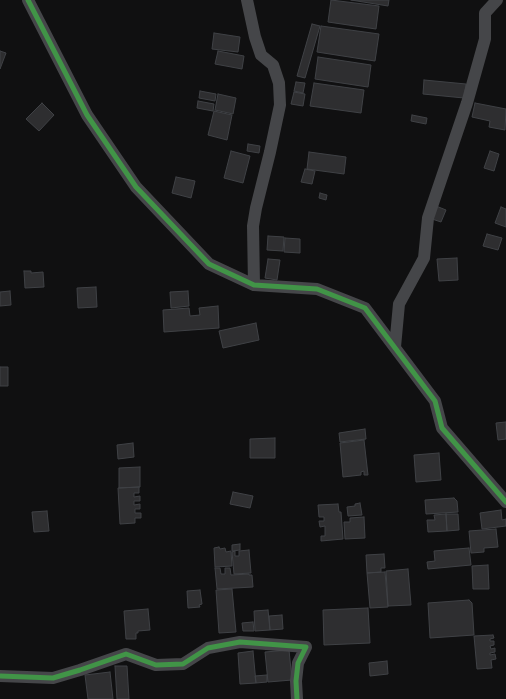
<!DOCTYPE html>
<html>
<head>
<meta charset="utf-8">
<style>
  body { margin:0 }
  canvas { display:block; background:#101011 }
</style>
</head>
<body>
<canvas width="506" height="699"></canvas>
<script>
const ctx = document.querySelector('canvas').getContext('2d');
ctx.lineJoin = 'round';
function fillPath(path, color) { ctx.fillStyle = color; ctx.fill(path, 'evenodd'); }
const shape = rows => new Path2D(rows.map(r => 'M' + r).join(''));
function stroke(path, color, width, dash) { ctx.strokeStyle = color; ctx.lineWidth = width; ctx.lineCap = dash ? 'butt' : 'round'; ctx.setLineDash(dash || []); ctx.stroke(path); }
const building = shape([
  [331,0,379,6,376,29,328,22,331,0],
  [351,0,389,0,388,6,351,0],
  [312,24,320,26,305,78,297,76,312,24],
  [321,26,379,34,375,61,317,52,321,26],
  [214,33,240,37,238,52,212,49,214,33],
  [0,51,6,53,0,69,0,51],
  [218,51,244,56,242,69,215,64,218,51],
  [318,57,371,65,368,87,315,79,318,57],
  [424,80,466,84,464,98,423,94,424,80],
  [296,82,305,83,303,93,294,91,296,82],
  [314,83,364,90,361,113,310,106,314,83],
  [200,91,216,94,215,101,199,98,200,91],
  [294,92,305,94,303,106,291,104,294,92],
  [218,94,236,98,233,114,215,110,218,94],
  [198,101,214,104,213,111,197,108,198,101],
  [42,103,54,115,39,131,26,119,42,103],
  [475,103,506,109,505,130,489,127,490,121,472,117,475,103],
  [214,111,232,115,227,140,208,135,214,111],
  [412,115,427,118,426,124,411,121,412,115],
  [248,144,260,146,259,153,247,151,248,144],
  [231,151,250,156,243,183,224,178,231,151],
  [490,151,499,154,494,171,484,168,490,151],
  [309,152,346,157,344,174,307,169,309,152],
  [305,169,315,171,312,184,301,182,305,169],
  [176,177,195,181,191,198,172,193,176,177],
  [320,193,327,195,326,200,319,198,320,193],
  [436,206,446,210,441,222,432,219,436,206],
  [501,207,506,209,506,227,495,223,501,207],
  [487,234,502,238,498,250,483,246,487,234],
  [268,236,284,237,283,251,267,250,268,236],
  [285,238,300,239,300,253,284,252,285,238],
  [457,258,458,280,439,281,437,259,457,258],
  [268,259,280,260,277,280,265,278,268,259],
  [24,271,31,271,31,273,43,272,44,287,25,288,24,271],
  [96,287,97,307,78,308,77,288,96,287],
  [10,291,11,305,0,306,0,292,10,291],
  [188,291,189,306,171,308,170,292,188,291],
  [218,306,219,328,164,332,163,310,189,308,190,316,200,315,199,308,218,306],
  [256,323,259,340,223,348,219,331,256,323],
  [0,367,8,367,8,386,0,386,0,367],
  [506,422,506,439,498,440,496,423,506,422],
  [365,429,366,439,340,442,339,433,365,429],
  [275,438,275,458,250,458,250,439,275,438],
  [364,440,368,475,364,475,364,471,361,472,361,475,343,477,340,443,364,440],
  [133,443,134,457,118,459,117,445,133,443],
  [439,453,441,480,416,482,414,455,439,453],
  [140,467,140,487,119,488,119,468,140,467],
  [139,487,139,493,134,493,134,497,140,496,140,501,134,501,134,505,140,504,140,509,135,509,135,513,141,513,141,518,135,518,135,523,120,524,118,488,139,487],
  [233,492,253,496,250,508,230,504,233,492],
  [454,498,457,501,458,512,426,514,425,500,454,498],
  [360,503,362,515,348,516,347,507,355,506,355,504,360,503],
  [338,504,339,512,341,512,343,539,321,541,321,536,325,536,325,526,320,527,319,521,324,521,324,517,319,517,318,505,338,504],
  [501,510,502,520,506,519,506,526,482,529,480,513,501,510],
  [47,511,49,531,34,532,32,512,47,511],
  [446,514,447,531,428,532,427,520,435,520,434,515,446,514],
  [446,514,458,514,459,530,447,531,446,514],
  [364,517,365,538,345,539,344,522,350,522,350,518,364,517],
  [496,529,498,547,484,548,484,552,471,553,469,531,496,529],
  [240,544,240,550,232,551,232,545,240,544],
  [219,547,220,549,225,548,226,552,231,551,232,566,215,567,214,548,219,547],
  [469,548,471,565,428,569,427,562,435,561,434,551,469,548],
  [249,550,251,573,234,574,232,552,235,551,235,556,239,556,239,551,249,550],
  [384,554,385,568,381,568,381,572,367,573,366,555,384,554],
  [488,565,489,589,473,589,472,566,488,565],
  [215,568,220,568,221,574,225,574,225,568,230,568,231,575,249,574,249,575,252,575,253,587,217,589,215,568],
  [408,569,411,605,388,606,386,571,408,569],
  [385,572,388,607,370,608,367,573,385,572],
  [232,589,236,632,219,633,216,590,232,589],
  [200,590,202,604,199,605,200,607,188,608,187,591,200,590],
  [469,600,472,603,474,635,430,638,428,603,469,600],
  [368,608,370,643,324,645,323,610,368,608],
  [148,609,150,630,138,631,138,633,136,633,136,639,126,639,124,611,148,609],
  [268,610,270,630,255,631,254,611,268,610],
  [282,615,283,629,270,630,269,616,282,615],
  [253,622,254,631,243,631,242,623,253,622],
  [493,635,494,638,490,639,490,641,494,641,494,645,490,646,491,649,495,648,495,652,490,653,490,655,495,654,496,659,491,660,492,668,477,669,474,636,493,635],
  [289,650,292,680,268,682,265,652,289,650],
  [253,651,256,683,240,684,238,653,253,651],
  [387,661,388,674,370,676,369,663,387,661],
  [115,666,127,666,129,699,117,699,115,666],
  [110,672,113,699,88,699,85,675,110,672],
  [267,675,267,682,256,683,255,676,267,675]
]);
fillPath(building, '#2e2e30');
stroke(building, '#3f4145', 1);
stroke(shape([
  [28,0,87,115,136,187,209,264,254,285,317,289,365,308,435,401,442,428,506,502],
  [247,0,255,37,261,55,273,65,279,83,280,105,270,152,256,208,253,226,254,285],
  [395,347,399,304,424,258,428,218,467,103,485,39,485,13,497,0],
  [0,676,53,678,80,670,126,654,156,665,183,664,208,648,240,642,306,647,298,663,296,681,297,699]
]), '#454649', 12);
stroke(shape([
  [28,0,87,115,136,187,209,264,254,285,317,289,365,308,435,401,442,428,506,502],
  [0,676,53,678,80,670,126,654,156,665,183,664,208,648,240,642,306,647,298,663,296,681,297,699]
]), '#419447', 5);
</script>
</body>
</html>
